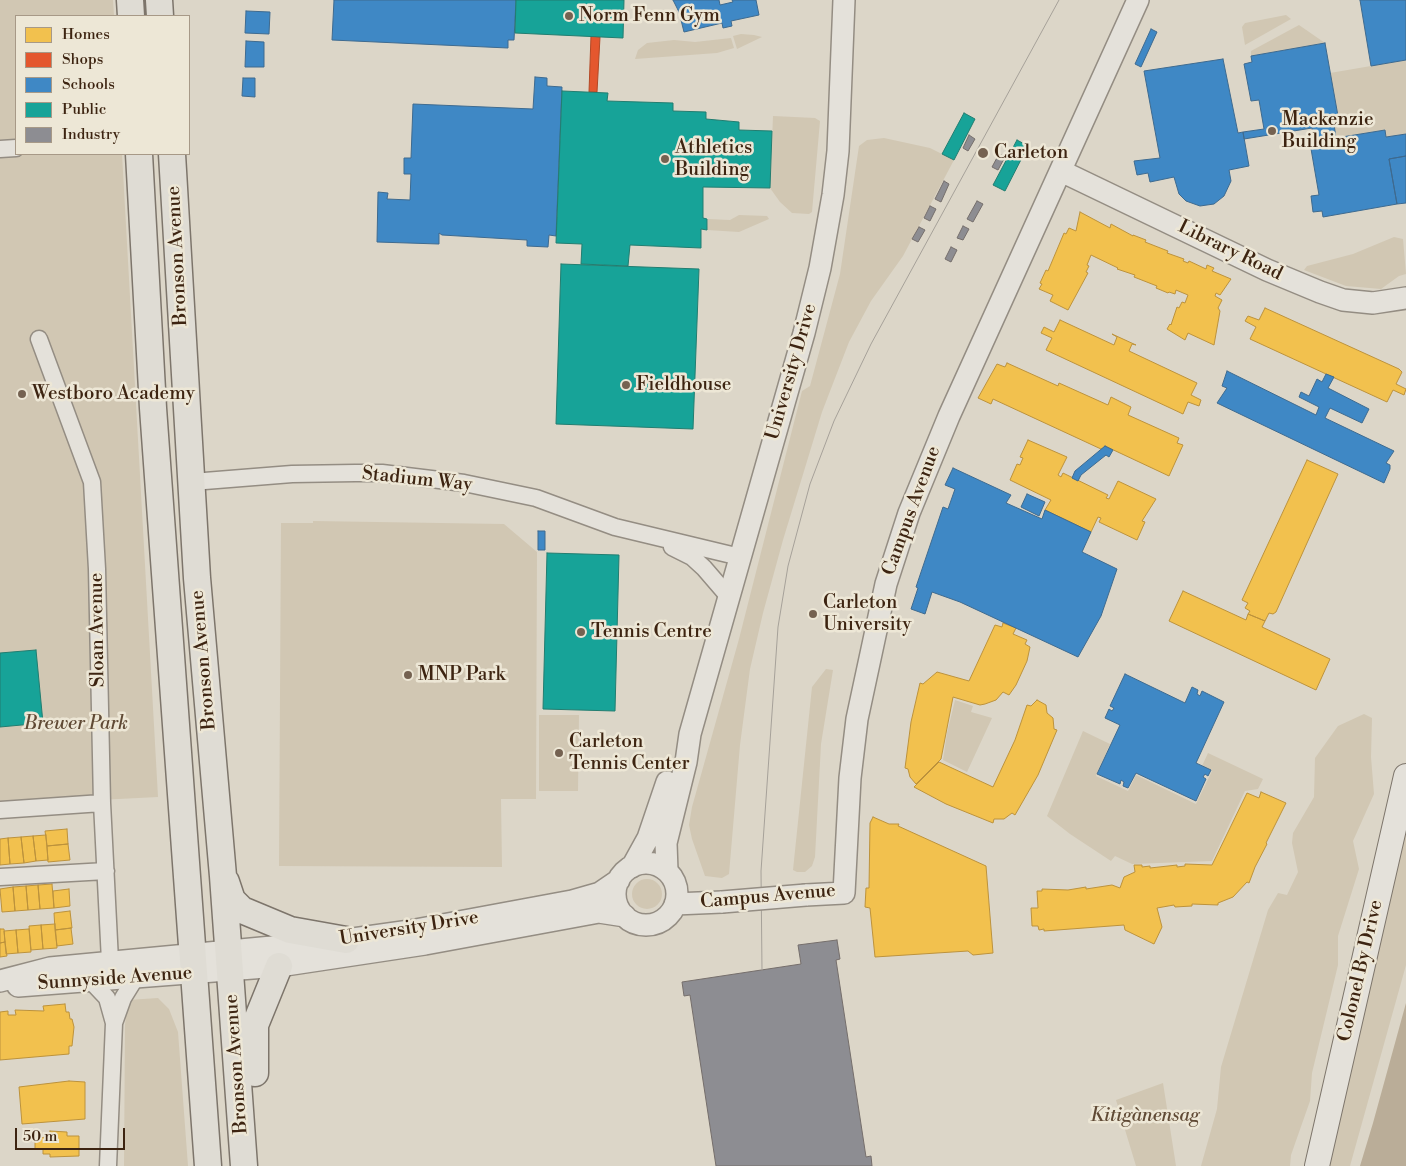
<!DOCTYPE html>
<html>
<head>
<meta charset="utf-8">
<style>
  body { margin:0 }
  #map { position:relative; width:1406px; height:1166px; overflow:hidden; background:#dcd6c8; font-family:"Libre Bodoni",serif }
  canvas { display:block }
  .legend { position:absolute; left:15px; top:15px; width:175px; height:140px; box-sizing:border-box; background:#ede7d6; border:1px solid #a79987; margin:0; padding:6px 9px; list-style:none; font-size:15px; color:#3d2411 }
  .legend li { display:flex; align-items:center; gap:10px; height:25px }
  .legend b { width:25px; border:1px solid #a79987 }
  .scale { position:absolute; left:15px; top:1128px; width:110px; height:22px; box-sizing:border-box; border:2px solid #3d2411; border-top:0; padding-left:6px; font-size:15px; line-height:18px; white-space:nowrap; color:#3d2411; -webkit-text-stroke:4px #ede7d6; paint-order:stroke }
</style>
</head>
<body>
<div id="map">
<canvas width="1406" height="1166"></canvas>
<ul class="legend">
<li><b style="height:14px;background:#f2c14e"></b>Homes</li>
<li><b style="height:14px;background:#e4572e"></b>Shops</li>
<li><b style="height:14px;background:#3f88c5"></b>Schools</li>
<li><b style="height:14px;background:#17a398"></b>Public</li>
<li><b style="height:14px;background:#8d8d92"></b>Industry</li>
</ul>
<div class="scale">50 m</div>
</div>
<script>
const ctx = document.querySelector('canvas').getContext('2d');
ctx.lineJoin = 'round';
function fillPath(path, color) { ctx.fillStyle = color; ctx.fill(path, 'evenodd'); }
const shape = rows => new Path2D(rows.map(r => 'M' + r).join(''));
function stroke(path, color, width, dash) { ctx.strokeStyle = color; ctx.lineWidth = width; ctx.lineCap = dash ? 'butt' : 'round'; ctx.setLineDash(dash || []); ctx.stroke(path); }
function label(font, color, halo, rows, align = 'center') {
  ctx.font = font + ' "Libre Bodoni",serif'; ctx.lineWidth = 5; ctx.setLineDash([]); ctx.textBaseline = 'middle'; ctx.strokeStyle = halo; ctx.fillStyle = color; for (const [text, x, y, turn = 0] of rows) {
    ctx.save(); ctx.translate(x, y); ctx.rotate((+turn || 0) * Math.PI / 180); ctx.textAlign = isNaN(turn) ? turn : align; if (halo) ctx.strokeText(text, 0, 0); ctx.fillText(text, 0, 0); ctx.restore();
  }
}
fillPath(shape([
  [0,0,113,0,114,16,16,16,16,154,122,154,158,797,0,805],
  [1286,15,1291,19,1245,45,1242,27,1245,23],
  [1299,25,1325,43,1251,56,1251,51],
  [741,34,754,35,762,37,737,49,733,36],
  [731,38,734,48,717,53,635,59,638,50,647,43,674,40,695,42],
  [1406,60,1406,134,1386,137,1384,130,1336,138,1333,117,1337,116,1330,73],
  [773,116,815,118,820,121,812,212,809,214,792,213,780,202,770,188],
  [884,138,930,148,954,160,903,256,871,301,849,342,822,412,783,540,763,613,750,669,740,745,729,874,722,878,705,876,692,839,689,825,692,807,739,639,802,391,810,386,840,274,859,146,867,140],
  [739,215,767,216,769,219,739,232,707,230,708,219,730,220],
  [1394,237,1403,239,1406,274,1399,276,1381,289,1346,286,1304,270,1307,266,1353,254],
  [313,521,504,524,537,552,536,799,501,799,502,867,279,866,281,523,313,523],
  [826,669,833,670,821,744,815,857,812,866,805,872,797,872,793,870,812,687],
  [955,700,973,706,971,712,992,718,967,772,943,760,947,733],
  [1364,714,1372,718,1371,757,1374,794,1353,841,1359,869,1338,936,1338,965,1312,1073,1310,1101,1291,1155,1290,1166,1201,1166,1217,1109,1221,1067,1268,910,1278,893,1287,895,1298,872,1292,843,1293,833,1314,797,1315,758,1338,726],
  [539,715,579,715,578,791,539,791],
  [1083,731,1110,744,1096,776,1128,791,1136,775,1196,804,1212,771,1202,766,1208,753,1263,779,1258,789,1245,791,1212,861,1132,864,1115,856,1111,861,1070,834,1047,816],
  [1406,818,1406,965,1350,1166,1326,1166],
  '632 894a15 15 0 1 1 30 0a15 15 0 1 1-30 0Z',
  [158,998,169,1009,178,1032,188,1166,124,1166,125,1025,128,1000],
  [1163,1083,1176,1166,1136,1166,1116,1100]
]), '#d1c7b3');
fillPath(shape([
  [1406,1003,1406,1166,1360,1166,1373,1123]
]), '#baad98');
const homes = shape([
  [1080,212,1110,228,1111,224,1133,236,1133,235,1146,240,1145,242,1168,251,1167,253,1184,259,1183,261,1188,263,1189,261,1206,269,1207,265,1214,268,1212,271,1231,279,1220,295,1216,293,1215,296,1222,300,1218,308,1220,311,1214,345,1188,333,1185,340,1167,329,1170,324,1171,325,1177,307,1179,308,1182,302,1185,303,1188,295,1176,290,1175,294,1169,292,1168,293,1156,288,1157,286,1134,277,1135,275,1117,269,1118,268,1091,255,1087,265,1089,266,1086,272,1088,273,1068,310,1050,301,1053,295,1039,289,1042,284,1040,283,1046,270,1048,271,1064,233,1066,234,1069,228,1076,231,1080,212],
  [1265,308,1399,369,1402,372,1396,384,1406,389,1404,395,1393,390,1387,402,1250,339,1256,327,1245,321,1248,316,1259,320,1265,308],
  [1060,320,1114,345,1117,337,1112,334,1136,345,1132,344,1129,351,1197,383,1191,395,1201,400,1199,406,1188,402,1183,414,1046,350,1052,338,1041,333,1044,327,1054,332,1060,320],
  [1007,363,1058,386,1059,383,1108,405,1111,397,1131,407,1128,415,1179,438,1177,443,1183,445,1169,476,1105,446,1103,449,1101,449,993,399,991,404,978,398,997,364,1005,367,1007,363],
  [1028,440,1067,457,1058,475,1061,477,1063,473,1108,495,1106,498,1109,499,1118,481,1156,499,1142,521,1145,522,1137,540,1099,522,1101,518,1098,517,1091,532,1045,510,1051,500,1010,480,1017,464,1020,465,1023,458,1020,457,1028,440],
  [1307,460,1338,474,1276,612,1273,614,1269,613,1265,621,1248,614,1250,611,1245,608,1248,603,1242,600,1307,460],
  [1183,591,1246,620,1248,614,1265,621,1262,627,1330,659,1316,690,1169,621,1183,591],
  [1003,623,1016,628,1013,634,1027,640,1025,644,1030,647,1027,661,1016,685,1009,695,1003,692,996,700,985,704,980,705,953,697,941,759,916,784,910,777,908,769,905,768,911,722,920,683,923,684,937,672,969,681,995,625,1002,627,1003,623],
  [1037,700,1046,705,1047,713,1053,718,1054,729,1057,730,1038,775,1015,815,1012,813,1004,819,994,819,993,823,946,804,914,787,939,762,993,787,1015,740,1027,705,1031,706,1037,700],
  [1261,792,1286,803,1266,843,1267,844,1255,867,1249,883,1247,882,1233,897,1218,903,1218,905,1192,904,1192,906,1175,907,1174,905,1157,908,1162,927,1154,944,1125,930,1124,925,1044,931,1044,929,1039,930,1038,926,1032,926,1031,908,1038,908,1037,891,1042,891,1042,889,1068,890,1086,887,1086,889,1112,885,1120,888,1124,877,1135,872,1134,865,1142,865,1142,867,1150,866,1150,868,1177,865,1177,867,1185,866,1185,864,1212,865,1247,793,1259,798,1261,792],
  [873,817,889,824,899,824,898,826,986,866,993,953,973,955,968,951,875,957,870,908,865,907,866,888,869,888,870,823,873,817],
  [67,829,68,844,47,846,45,831,67,829],
  [46,835,48,860,36,861,33,836,46,835],
  [33,836,36,861,24,863,21,837,33,836],
  [21,837,24,863,10,864,8,838,21,837],
  [8,838,10,864,0,865,0,839,8,838],
  [68,844,70,860,48,862,47,846,68,844],
  [52,884,54,908,40,909,38,885,52,884],
  [38,885,40,909,28,910,26,886,38,885],
  [26,886,28,910,15,911,13,887,26,886],
  [13,887,15,911,2,912,0,889,13,887],
  [69,889,70,906,54,908,53,891,69,889],
  [70,911,72,928,55,930,54,913,70,911],
  [55,924,57,948,43,949,41,925,55,924],
  [41,925,43,949,31,950,29,926,41,925],
  [71,928,73,944,57,946,55,930,71,928],
  [0,929,4,929,5,942,0,943,0,929],
  [29,929,31,952,18,953,16,930,29,929],
  [16,930,18,953,6,954,4,931,16,930],
  [5,942,7,956,0,957,0,943,5,942],
  [65,1004,66,1012,69,1012,70,1019,72,1019,74,1027,72,1046,69,1046,69,1054,0,1060,0,1012,8,1011,8,1015,16,1015,15,1010,44,1011,43,1006,65,1004],
  [69,1081,85,1082,85,1119,22,1124,19,1087,69,1081],
  [50,1131,67,1132,67,1136,79,1136,79,1156,50,1157,50,1154,43,1154,43,1149,35,1149,35,1139,50,1136,50,1131]
]);
fillPath(homes, '#f2c14e');
stroke(homes, '#bc923c', 1);
const shops = shape([
  [591,36,600,37,597,92,589,92,591,36]
]);
fillPath(shops, '#e4572e');
stroke(shops, '#b24825', 1);
const schools = shape([
  [334,0,516,0,514,40,508,40,508,48,332,40,334,0],
  [673,0,719,0,720,5,733,2,732,0,756,0,759,15,731,21,732,26,723,28,722,23,684,32,679,12,673,0],
  [1360,0,1406,0,1406,60,1371,66,1360,0],
  [246,11,270,12,269,34,245,33,246,11],
  [1151,29,1157,32,1141,67,1135,64,1151,29],
  [246,41,264,42,264,67,245,67,246,41],
  [1325,43,1338,116,1333,117,1336,138,1385,130,1386,137,1406,134,1406,156,1389,159,1397,204,1323,217,1322,211,1313,212,1311,196,1319,195,1310,143,1314,143,1312,128,1244,139,1243,132,1264,129,1259,100,1251,101,1244,64,1252,62,1251,56,1325,43],
  [1223,59,1238,133,1243,132,1249,166,1229,170,1231,181,1224,196,1214,204,1200,206,1186,201,1179,194,1174,177,1150,182,1148,173,1137,175,1134,161,1160,158,1144,71,1223,59],
  [535,77,547,78,547,86,562,87,556,236,549,235,548,247,527,246,527,240,442,235,439,233,439,244,377,242,378,192,388,193,387,199,410,200,411,174,404,174,404,158,411,158,413,104,533,109,535,77],
  [243,78,255,78,255,97,242,96,243,78],
  [1406,156,1406,203,1397,204,1389,159,1406,156],
  [1227,371,1316,415,1319,407,1299,397,1301,392,1309,396,1317,379,1322,382,1326,374,1334,377,1328,388,1369,409,1362,423,1330,408,1325,418,1394,451,1386,463,1390,465,1390,469,1384,483,1217,403,1227,388,1222,386,1227,371],
  [1105,446,1113,450,1109,457,1106,455,1081,475,1078,481,1072,478,1075,471,1105,446],
  [953,468,1011,495,1006,503,1042,519,1045,510,1091,532,1082,552,1117,569,1101,616,1078,657,960,602,932,592,925,614,911,609,918,588,916,587,943,507,948,509,955,489,945,485,953,468],
  [1027,494,1045,502,1039,516,1021,507,1027,494],
  [538,531,545,531,545,550,538,550,538,531],
  [1125,674,1185,703,1192,687,1198,690,1197,694,1200,696,1202,691,1224,702,1196,763,1211,770,1208,776,1205,774,1203,777,1206,779,1196,801,1136,773,1128,788,1123,786,1124,782,1121,780,1120,784,1097,774,1120,725,1105,718,1109,709,1112,711,1114,708,1110,706,1125,674]
]);
fillPath(schools, '#3f88c5');
stroke(schools, '#3e6a8f', 1);
const public = shape([
  [516,0,624,0,623,38,515,33,516,0],
  [562,91,608,93,607,101,673,103,673,111,706,112,706,119,739,122,739,130,772,131,770,188,703,187,703,218,707,219,707,230,701,229,701,248,630,245,628,266,581,264,582,244,556,243,562,91],
  [964,113,975,119,954,160,942,154,964,113],
  [1017,140,1028,146,1005,191,993,185,1017,140],
  [561,264,699,269,693,429,556,424,561,264],
  [547,553,619,555,615,711,543,709,547,553],
  [36,650,43,723,0,727,0,653,36,650]
]);
fillPath(public, '#17a398');
stroke(public, '#227d70', 1);
const industry = shape([
  [969,135,975,139,968,151,963,148,969,135],
  [999,154,1005,157,998,170,992,167,999,154],
  [944,181,949,184,941,202,935,199,944,181],
  [977,201,983,204,973,222,967,219,977,201],
  [930,206,936,209,930,221,924,218,930,206],
  [963,226,969,229,963,240,957,238,963,226],
  [919,227,925,230,918,242,912,239,919,227],
  [951,247,957,250,951,262,945,259,951,247],
  [837,940,840,959,836,960,866,1157,871,1156,872,1166,716,1166,690,995,684,996,682,982,801,964,798,945,837,940]
]);
fillPath(industry, '#8d8d92');
stroke(industry, '#756e6b', 1);
const minor = shape([
  [0,149,16,148],
  [39,339,92,482,97,569,102,803,110,961],
  [192,482,292,474,355,473,382,473,464,483,536,498,615,527,740,557],
  [672,547,692,557,704,568,729,597],
  [0,810,102,803],
  [0,877,106,871],
  [91,981,107,998,114,1023,108,1166],
  [114,1023,123,998,136,977]
]);
const tertiary = shape([
  [1061,171,1267,270,1320,292,1343,300,1373,303,1406,298],
  '615 894a31 31 0 1 1 62 0a31 31 0 1 1-62 0Z',
  [632,867,648,838,667,782],
  [667,871,666,843,686,762,690,734,804,333,820,268,833,195,838,151,844,0],
  [806,895,844,893,850,778,857,719,886,584,909,513,949,416,1138,0],
  [675,904,722,902],
  [0,981,50,968,346,940,410,931,572,901,600,893,619,880],
  [18,986,279,966,425,944,599,912,625,916]
]);
const secondary = shape([
  [1317,1166,1406,776]
]);
const primary = shape([
  [130,0,131,16],
  [159,0,160,16],
  [139,154,153,408,208,1166],
  [172,154,197,578,223,876,244,1166],
  [226,882,232,900,242,910,290,930,346,940],
  [255,1073,255,1025,279,966]
]);
stroke(minor, '#948d83', 19);
stroke(tertiary, '#948d83', 24);
stroke(secondary, '#7d756b', 26);
stroke(primary, '#7d756b', 29);
stroke(minor, '#e4e1da', 16);
stroke(tertiary, '#e4e1da', 21);
stroke(secondary, '#e4e1da', 24);
stroke(primary, '#dfdcd4', 26);
stroke(shape([
  [762,970,761,871,778,627,788,566,810,484,834,421,871,344,1059,0]
]), '#a6a199', 1);
const tertiaryBridge = shape([
  [722,902,806,895]
]);
stroke(tertiaryBridge, '#948d83', 24, []);
stroke(tertiaryBridge, '#e4e1da', 21);
for (const [x, y, r, color] of [
  [569,16,5,"#756251"],
  [1272,131,5,"#756251"],
  [983,153,6,"#756251"],
  [665,159,5,"#756251"],
  [626,385,5,"#756251"],
  [22,394,5,"#756251"],
  [813,614,5,"#756251"],
  [581,632,5,"#756251"],
  [408,675,5,"#756251"],
  [559,753,5,"#756251"]
]) { const dot = new Path2D(); dot.arc(x, y, r, 0, 2 * Math.PI); ctx.fillStyle = color; ctx.fill(dot); stroke(dot, '#ede7d6', 2); }
label('19px', '#3d2411', '#ede7d6', [
  ["Norm Fenn Gym",579,16],
  ["Mackenzie",1282,120],
  ["Building",1282,142],
  ["Athletics",675,148],
  ["Building",675,170],
  ["Carleton",994,153],
  ["Fieldhouse",636,385],
  ["Westboro Academy",32,394],
  ["Carleton",823,603],
  ["University",823,625],
  ["Tennis Centre",591,632],
  ["MNP Park",418,675],
  ["Carleton",569,742],
  ["Tennis Center",569,764]
], 'left');
label('19px', '#3d2411', '#ede7d6', [
  ["Library Road",1230,251,26],
  ["Bronson Avenue",178,256,-93],
  ["University Drive",792,372,-74],
  ["Stadium Way",417,480,6],
  ["Campus Avenue",912,511,-70],
  ["Sloan Avenue",98,630,-91],
  ["Bronson Avenue",204,660,-95],
  ["Campus Avenue",768,897,-5],
  ["University Drive",409,929,-9],
  ["Colonel By Drive",1361,971,-77],
  ["Sunnyside Avenue",115,979,-4],
  ["Bronson Avenue",237,1064,-94]
]);
label('italic 19px', '#604a35', '#ede7d6', [
  ["Brewer Park",76,724],
  ["Kitigànensag",1145,1116]
]);
</script>
</body>
</html>
